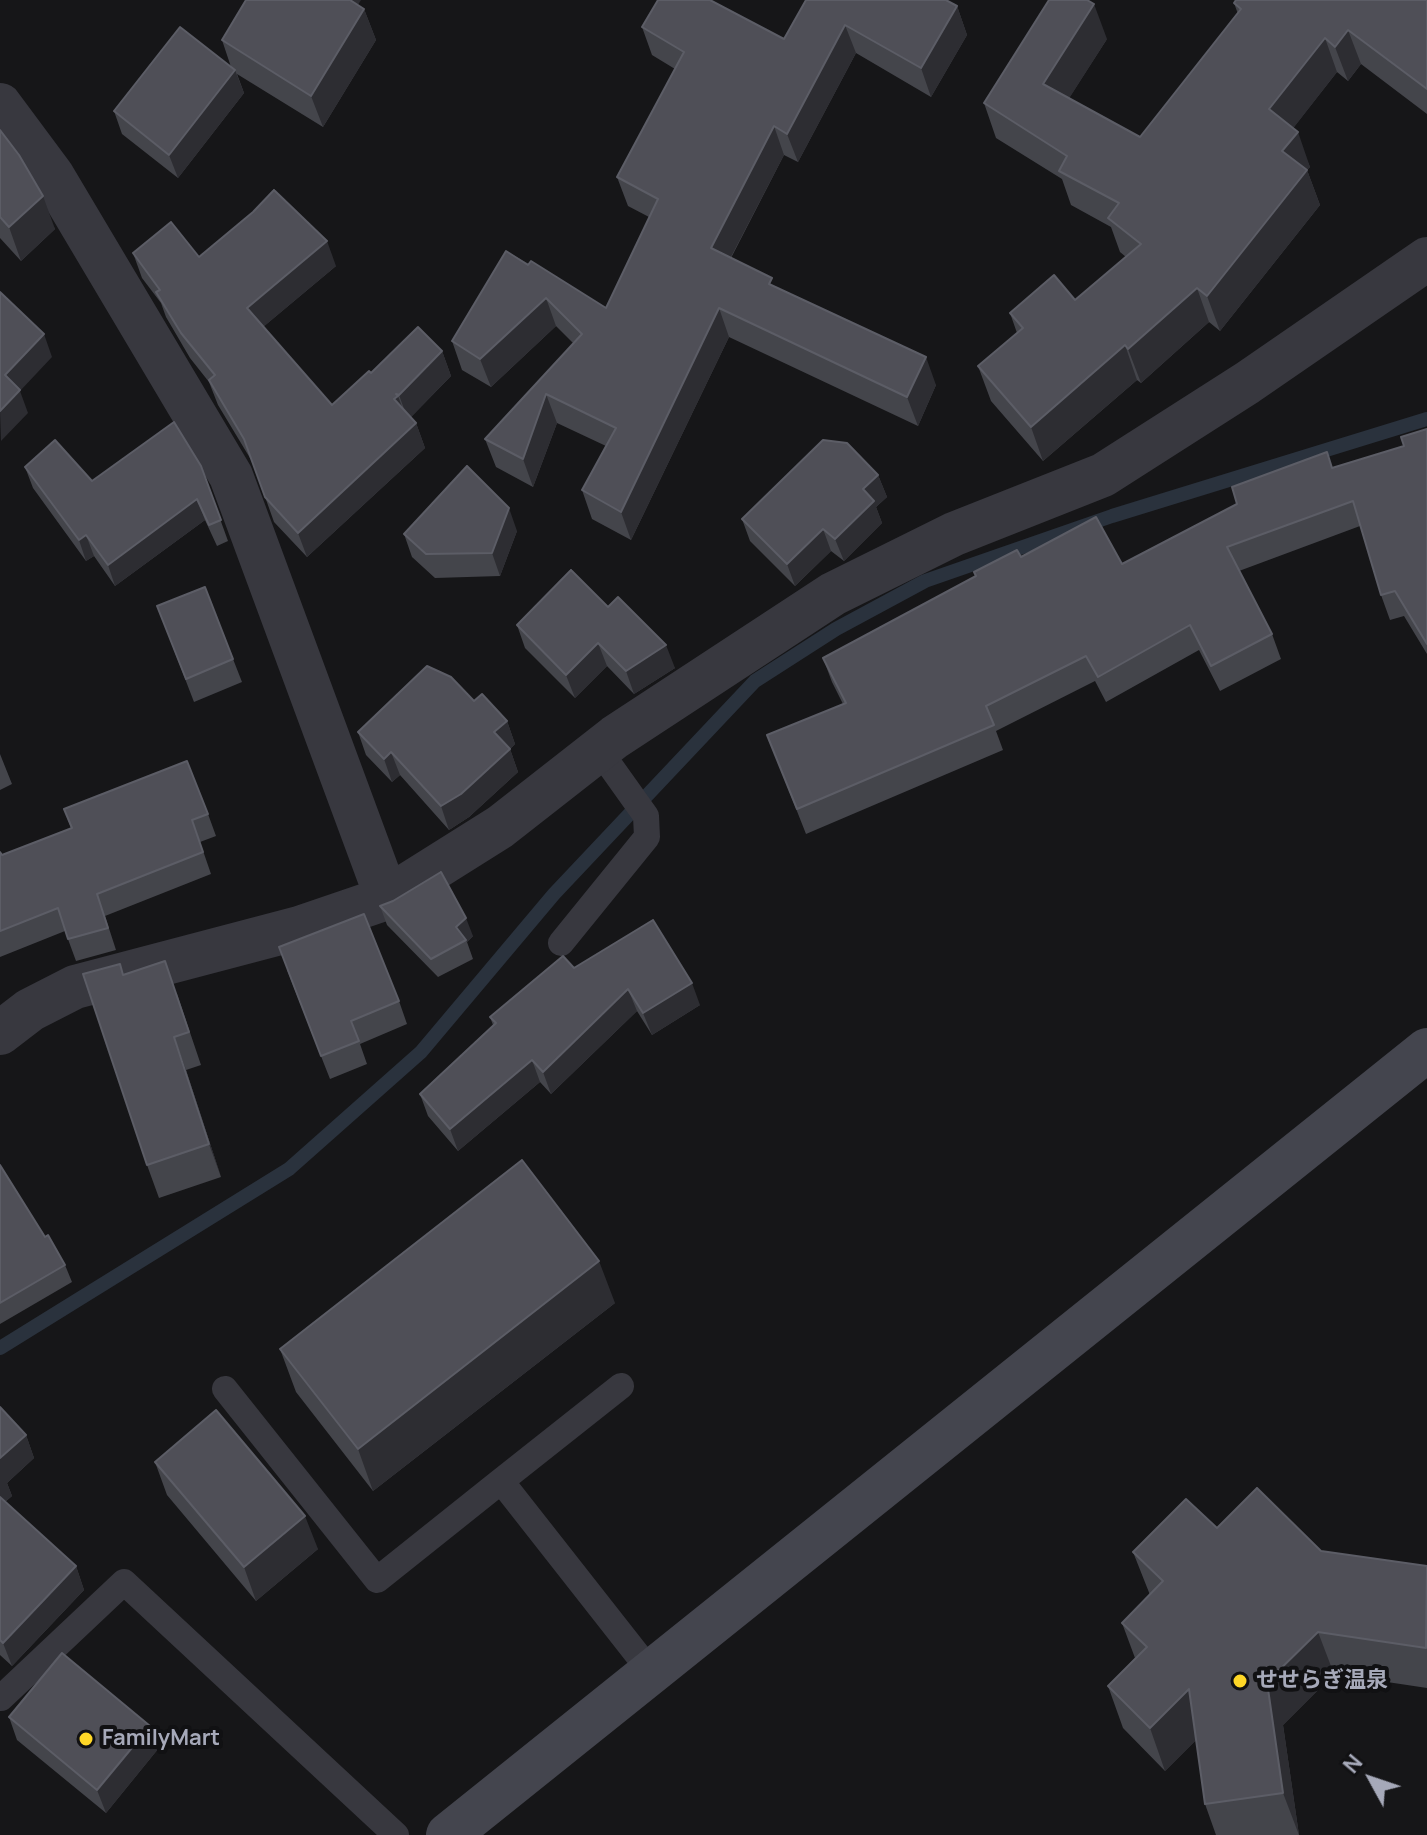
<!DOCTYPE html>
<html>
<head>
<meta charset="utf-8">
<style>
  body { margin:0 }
  #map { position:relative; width:1427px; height:1835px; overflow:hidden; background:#161618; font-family:Manrope,sans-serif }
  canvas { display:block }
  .north { position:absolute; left:1331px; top:1739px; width:80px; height:80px; -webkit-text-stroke:6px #111113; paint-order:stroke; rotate:310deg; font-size:22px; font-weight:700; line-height:32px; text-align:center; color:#a6a9b9 }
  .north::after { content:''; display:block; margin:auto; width:28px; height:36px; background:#a6a9b9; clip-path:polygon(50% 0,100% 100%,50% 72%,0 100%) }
</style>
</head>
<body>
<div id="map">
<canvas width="1427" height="1835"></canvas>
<div class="north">N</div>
</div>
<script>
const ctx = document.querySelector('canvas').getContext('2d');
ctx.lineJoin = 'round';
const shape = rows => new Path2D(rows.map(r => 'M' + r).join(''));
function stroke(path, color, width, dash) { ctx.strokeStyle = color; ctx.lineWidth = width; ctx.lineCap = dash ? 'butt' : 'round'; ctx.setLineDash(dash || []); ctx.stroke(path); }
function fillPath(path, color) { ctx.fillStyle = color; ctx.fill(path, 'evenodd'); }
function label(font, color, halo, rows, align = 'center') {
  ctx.font = font + ' Manrope,"Noto Sans JP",sans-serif'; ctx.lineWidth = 8; ctx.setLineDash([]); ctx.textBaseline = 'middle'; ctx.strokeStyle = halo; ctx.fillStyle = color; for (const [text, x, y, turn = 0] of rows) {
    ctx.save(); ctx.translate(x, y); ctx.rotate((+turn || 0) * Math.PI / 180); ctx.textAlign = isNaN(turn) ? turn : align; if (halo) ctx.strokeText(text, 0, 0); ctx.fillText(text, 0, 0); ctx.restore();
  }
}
stroke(shape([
  [0,1348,289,1169,421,1052,554,894,755,681,836,629,925,581,1112,516,1427,419]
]), '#2a323d', 14);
stroke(shape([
  [561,943,647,837,646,816,599,750],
  [225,1389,377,1580,501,1481,651,1672],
  [501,1481,621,1386],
  [0,1696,1,1698,124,1582,396,1835]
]), '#38383f', 26);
stroke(shape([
  [0,105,52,175,231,476,387,898],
  [0,1033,30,1010,75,987,299,928,387,898,500,827,615,737,833,594,954,534,1103,475,1247,383,1427,259]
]), '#38383f', 44);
stroke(shape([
  [448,1835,1427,1050]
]), '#44454e', 44);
fillPath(shape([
  [806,0,957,6,967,35,931,97,856,53,798,162,784,155,731,258,775,287,936,385,918,426,729,337,631,540,592,519,582,490,606,446,557,423,533,487,496,467,485,439,573,343,556,326,491,387,462,370,452,341,506,251,606,308,649,217,628,206,617,177,675,69,652,55,642,27,784,39],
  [1427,0,1427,114,1361,64,1348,81,1337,72,1293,128,1310,167,1307,170,1320,205,1220,331,1209,322,1141,383,1137,380,1043,461,991,401,978,366,1017,333,1010,313,1075,300,1126,257,1120,252,1111,227,1071,205,1062,179,996,138,984,103,1107,39,1069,98,1140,137,1238,14,1234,3],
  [358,5,364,9,376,40,323,127,237,74,244,93,178,178,122,134,114,111,231,67,222,40],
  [0,130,55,229,21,261,0,238],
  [133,253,336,266,263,327,332,405,371,373,442,351,451,376,411,417,416,423,425,448,307,557,274,522,253,463,218,405,209,382,190,358,166,317,161,303,142,278],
  [1427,429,1427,654,1404,616,1390,620,1381,595,1360,526,1239,571,1272,634,1281,659,1220,691,1199,650,1106,702,1095,681,996,731,1003,750,806,834,767,735,843,704,832,682,823,658,1021,557,1122,564,1333,468,1404,446],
  [201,466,228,541,217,546,205,520,115,586,94,556,86,561,33,488,25,467,92,481],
  [878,475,887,497,876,507,882,523,844,561,831,551,795,586,750,541,742,519],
  [517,531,500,576,435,578,412,557,404,534],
  [157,606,233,659,242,682,194,702],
  [608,607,675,668,634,694,607,666,575,698,525,648,517,625],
  [474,701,507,721,515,744,510,749,518,772,469,817,449,830,400,775,392,782,366,755,358,732],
  [0,754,12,784,0,790],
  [64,809,208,814,216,836,200,842,211,874,105,916,116,950,76,961,65,931,0,957,0,852,2,855,71,828],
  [380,906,473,936,467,942,473,959,438,977,387,925],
  [574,968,700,1005,652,1035,637,1011,551,1094,540,1082,458,1151,428,1116,420,1094,493,1025,490,1017],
  [287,970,399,1001,407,1024,360,1044,367,1064,330,1079],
  [123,975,177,994,201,1065,186,1070,221,1177,159,1198,147,1165],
  [0,1165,45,1237,65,1265,72,1282,0,1324],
  [615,1303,373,1491,296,1392,280,1349],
  [0,1407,26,1435,34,1458,7,1483,12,1496,5,1502,76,1566,84,1590,12,1666,0,1655],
  [155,1462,318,1549,256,1601,167,1495],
  [1217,1528,1321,1551,1427,1566,1427,1688,1334,1674,1283,1725,1299,1835,1216,1835,1205,1804,1196,1740,1165,1771,1123,1728,1108,1686,1135,1658,1122,1623,1150,1595,1133,1552],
  [9,1717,158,1749,106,1813,17,1740]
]), '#44454b');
fillPath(shape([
  [339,0,361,0,347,23],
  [1094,4,1107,39,1056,119,1043,84],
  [957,6,967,35,931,97,921,68],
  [364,9,376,40,323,127,311,96],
  [845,25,856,53,798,162,787,134],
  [1348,30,1361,64,1348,81,1335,47],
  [1325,38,1337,72,1281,144,1269,109],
  [235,70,244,93,178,178,169,155],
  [774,126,784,155,721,276,711,248],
  [1298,132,1310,167,1307,170,1320,205,1220,331,1207,296,1282,151],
  [43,196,55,229,21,261,9,227],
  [327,241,336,266,256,333,247,308],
  [1197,288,1209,322,1141,383,1128,349],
  [546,298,556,326,491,387,480,359],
  [719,308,729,337,631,540,621,512],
  [44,334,52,357,20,391,28,413,1,441,0,411,5,375],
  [1125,345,1137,380,1043,461,1031,427],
  [442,351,451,376,408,420,399,395],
  [926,357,936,385,918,426,907,397],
  [546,394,557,423,533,487,523,459],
  [398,396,407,420,394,399],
  [416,423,425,448,307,557,298,533],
  [878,475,887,497,876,507,882,523,844,561,835,539,863,489],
  [197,499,205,520,115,586,108,565],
  [509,508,517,531,500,576,492,553],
  [823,529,831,551,795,586,787,564],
  [86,535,94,556,86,561,79,540],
  [598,643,607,666,575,698,566,675],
  [666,645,675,668,634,694,626,671],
  [507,721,515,744,503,755,494,732],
  [510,749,518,772,469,817,449,830,441,806],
  [391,752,400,775,392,782,384,759],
  [466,918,473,936,467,942,456,927],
  [692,983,700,1005,652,1035,643,1013],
  [628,989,637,1011,551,1094,543,1072],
  [174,1037,186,1070,221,1177,209,1144],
  [532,1060,540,1082,458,1151,450,1129],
  [599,1261,615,1303,373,1491,358,1449],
  [26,1435,34,1458,7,1483,12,1496,0,1506,0,1458],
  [305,1516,318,1549,256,1601,244,1567],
  [76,1566,84,1590,12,1666,3,1643],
  [1318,1632,1334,1674,1283,1725,1299,1835,1283,1793,1267,1682],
  [1189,1689,1204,1732,1165,1771,1150,1728],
  [150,1726,158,1749,106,1813,97,1790]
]), '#2d2d32');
const building = shape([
  [246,0,350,0,364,9,311,96,222,40,246,0],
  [658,0,710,0,784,39,806,0,946,0,957,6,921,68,845,25,787,134,774,126,711,248,772,278,769,284,926,357,907,397,719,308,621,512,582,490,616,428,546,394,523,459,485,439,582,334,546,298,480,359,452,341,506,251,528,265,531,261,606,308,658,199,617,177,684,52,642,27,658,0],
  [1049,0,1087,0,1094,4,1043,84,1140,137,1241,9,1234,3,1236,0,1427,0,1427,89,1348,30,1335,47,1325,38,1269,109,1298,132,1282,151,1307,170,1207,296,1197,288,1128,349,1125,345,1031,427,978,366,1023,328,1010,313,1054,275,1075,300,1141,244,1108,218,1119,203,1059,171,1067,156,984,103,1049,0],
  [180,27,235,70,169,155,114,111,180,27],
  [0,130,19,155,43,196,9,227,0,217,0,130],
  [274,190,327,241,247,308,332,405,369,371,371,373,418,327,442,351,399,395,396,394,398,396,394,399,416,423,298,533,265,497,244,439,209,380,215,375,181,333,156,292,160,290,133,253,171,222,199,257,253,212,274,190],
  [0,292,44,334,5,375,20,390,0,411,0,292],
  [174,422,201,466,221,520,209,525,197,499,108,565,86,535,79,540,25,467,55,440,92,481,174,422],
  [1427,429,1427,644,1395,591,1381,595,1353,501,1227,547,1272,634,1211,666,1190,625,1098,677,1086,656,986,706,994,725,797,809,767,735,846,703,823,658,976,576,974,572,1017,550,1021,557,1096,517,1122,564,1237,504,1232,487,1327,452,1332,468,1404,446,1401,437,1427,429],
  [823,440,847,443,878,475,863,489,874,501,835,539,823,529,787,564,742,519,823,440],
  [467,466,509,508,492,553,426,554,404,534,467,466],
  [571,570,608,607,618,597,666,645,626,671,598,643,566,675,517,625,571,570],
  [205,587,233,659,186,679,157,606,205,587],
  [427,666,451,677,474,701,482,694,507,721,494,732,510,749,461,794,441,806,391,752,384,759,358,732,427,666],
  [187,761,208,814,192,820,203,852,97,894,108,928,68,939,58,908,0,931,0,852,2,855,72,828,64,809,187,761],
  [441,872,466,918,456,927,466,940,431,959,380,906,393,901,441,872],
  [364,914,399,1001,351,1021,359,1041,321,1056,279,947,364,914],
  [653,920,692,983,643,1013,628,989,543,1072,532,1060,450,1129,420,1094,496,1023,490,1017,563,956,574,968,653,920],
  [165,961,189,1032,174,1037,209,1144,147,1165,83,974,120,964,123,975,165,961],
  [522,1160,599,1261,358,1449,280,1349,522,1160],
  [0,1165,45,1237,48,1235,65,1265,0,1303,0,1165],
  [0,1407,26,1435,0,1458,0,1407],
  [216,1410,305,1516,244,1567,155,1462,216,1410],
  [1257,1488,1321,1551,1427,1566,1426,1648,1318,1632,1267,1682,1283,1793,1205,1804,1189,1689,1150,1728,1108,1686,1147,1647,1122,1623,1163,1581,1133,1552,1186,1499,1217,1528,1257,1488],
  [0,1497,76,1566,3,1643,0,1640,0,1497],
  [62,1653,150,1726,97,1790,9,1717,62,1653]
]);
fillPath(building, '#4f4f57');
stroke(building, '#5c5d66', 2);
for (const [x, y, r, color] of [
  [1240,1681,8,"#ffd727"],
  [86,1739,8,"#ffd727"]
]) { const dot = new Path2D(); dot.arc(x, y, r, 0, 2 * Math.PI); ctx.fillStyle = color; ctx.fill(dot); stroke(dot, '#111113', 3); }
label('bold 22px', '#a6a9b9', '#111113', [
  ["せせらぎ温泉",1256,1681],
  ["FamilyMart",102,1739]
], 'left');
</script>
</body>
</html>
